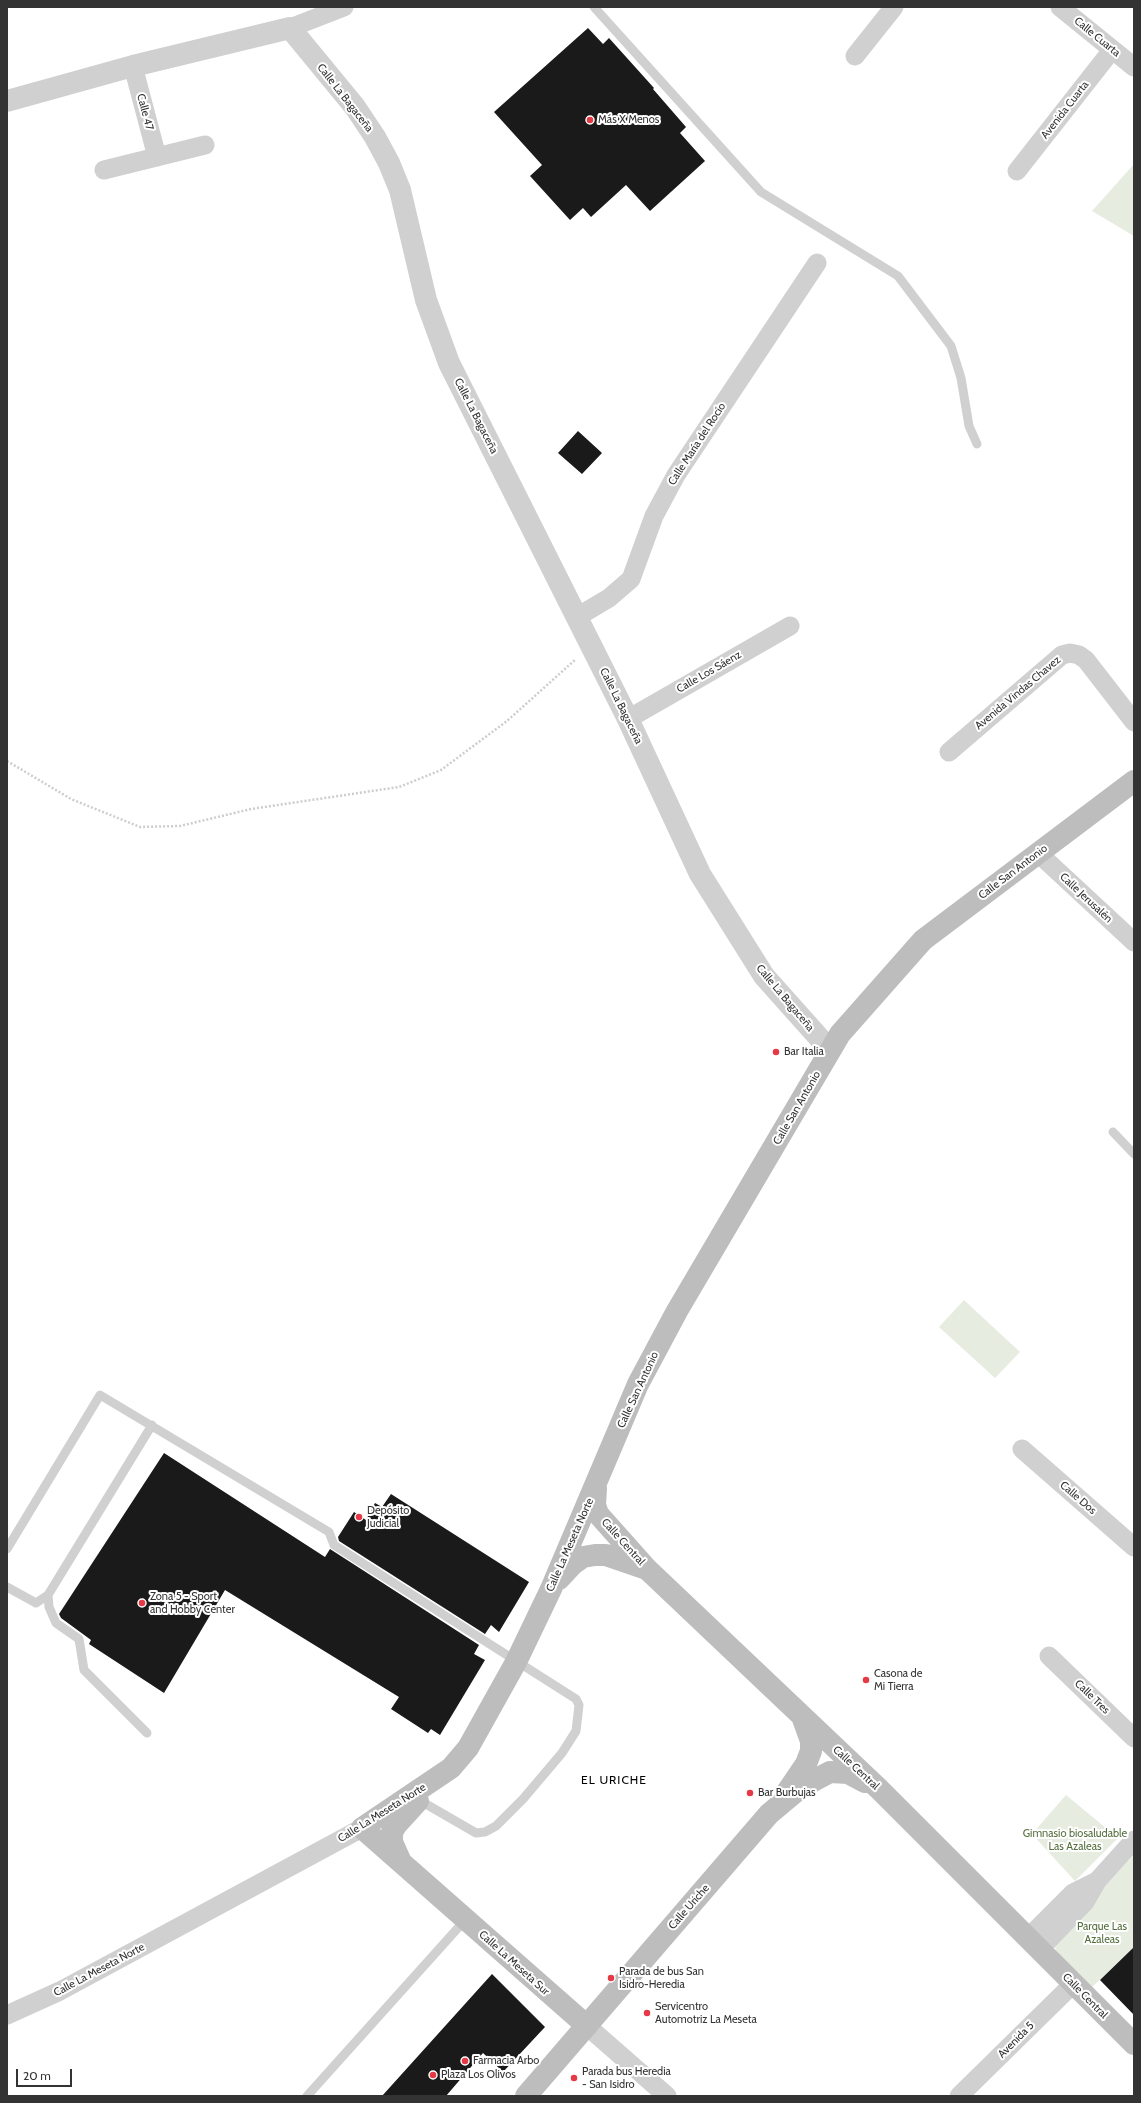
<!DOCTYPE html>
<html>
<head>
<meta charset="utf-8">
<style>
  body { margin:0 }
  #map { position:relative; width:1141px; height:2103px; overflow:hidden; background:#fff; font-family:Cabin,sans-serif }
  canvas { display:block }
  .frame { position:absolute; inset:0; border:8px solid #333; pointer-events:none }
  .scale { position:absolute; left:16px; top:2069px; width:56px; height:18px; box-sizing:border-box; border:2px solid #333; border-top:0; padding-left:5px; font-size:12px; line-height:14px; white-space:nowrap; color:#333; -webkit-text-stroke:3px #fff; paint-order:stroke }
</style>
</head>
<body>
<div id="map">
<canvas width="1141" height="2103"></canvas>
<div class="frame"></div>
<div class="scale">20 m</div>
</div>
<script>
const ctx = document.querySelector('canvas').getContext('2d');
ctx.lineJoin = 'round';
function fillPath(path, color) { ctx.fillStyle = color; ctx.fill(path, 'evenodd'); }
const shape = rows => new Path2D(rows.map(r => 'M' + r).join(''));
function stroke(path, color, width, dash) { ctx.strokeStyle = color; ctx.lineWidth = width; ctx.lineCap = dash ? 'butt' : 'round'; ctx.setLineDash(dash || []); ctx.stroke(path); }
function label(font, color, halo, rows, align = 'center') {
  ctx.font = font + ' Cabin,sans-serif'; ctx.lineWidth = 4; ctx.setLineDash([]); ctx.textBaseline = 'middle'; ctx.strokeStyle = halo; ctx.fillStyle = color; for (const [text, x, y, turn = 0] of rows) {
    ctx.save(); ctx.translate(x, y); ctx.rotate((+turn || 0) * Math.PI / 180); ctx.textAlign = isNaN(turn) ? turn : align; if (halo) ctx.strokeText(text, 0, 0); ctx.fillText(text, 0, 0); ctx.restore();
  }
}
fillPath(shape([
  [1134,164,1134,236,1092,211],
  [964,1300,1020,1352,995,1378,939,1327],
  [1066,1795,1118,1838,1075,1881,1032,1834],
  [1134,1855,1134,1947,1091,1988,1058,1955,1055,1947,1057,1939,1061,1931]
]), '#e6ecdf');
fillPath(shape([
  [588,28,603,44,609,38,654,88,653,89,686,127,680,133,705,161,650,211,626,185,591,217,583,208,570,220,530,176,542,165,494,112],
  [578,431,602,453,582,474,558,453],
  [164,1453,325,1557,330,1549,479,1645,474,1654,485,1660,440,1735,431,1729,428,1733,391,1709,399,1697,225,1590,164,1693,89,1644,91,1640,61,1618,59,1614],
  [391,1494,529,1582,499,1632,491,1625,485,1634,339,1541,338,1537,354,1512,366,1520,375,1503,382,1507],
  [1134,1947,1134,2015,1100,1980],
  [492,1974,545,2027,503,2072,483,2053,446,2096,382,2096]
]), '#1a1a1a');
stroke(shape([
  [7,761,71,799,140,827,180,826,251,809,399,787,441,770,507,721,576,659]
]), '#cdcdcd', 2.5, [2, 2]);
stroke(shape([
  [594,7,761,192,898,276,951,346,961,378,969,426,977,444],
  [1113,1132,1134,1154],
  [7,1549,100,1395,329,1532,334,1545,576,1699,579,1705,576,1731,562,1753,523,1799,496,1826,485,1832,476,1833,419,1800],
  [7,1587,36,1603,48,1595],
  [147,1733,84,1670,79,1639,56,1623,49,1607,48,1595,152,1425],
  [307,2096,466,1919]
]), '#d0d0d0', 9);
stroke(shape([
  [1060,7,1134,67],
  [290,28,344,7],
  [855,56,894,7],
  [133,66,157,157],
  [104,170,205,145],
  [1017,171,1112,50],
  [577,617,609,598,631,579,654,516,676,475,817,263],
  [628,719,790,626],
  [949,752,1062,655,1070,653,1079,655,1086,660,1134,722],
  [1038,853,1134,942],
  [1022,1449,1134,1547],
  [1049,1656,1134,1738],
  [1028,1938,1073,1893,1097,1881],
  [1039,1950,1085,1902,1097,1881,1134,1840],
  [7,2015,60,1991,362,1828],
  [587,2026,667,2096],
  [959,2096,1073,1984]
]), '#d0d0d0', 19);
stroke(shape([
  [7,101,133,66,290,28,355,107,375,137,389,163,400,190,426,300,449,363,628,719,700,874,764,976,830,1050]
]), '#d0d0d0', 22);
stroke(shape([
  [596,1488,595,1505,598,1514,647,1569,879,1789,1134,2044],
  [559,1579,573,1564,583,1557,595,1555,606,1555,644,1568],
  [787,1792,806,1764,811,1751,811,1741,803,1719],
  [400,1860,392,1842,392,1832,397,1824,418,1801],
  [587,2026,362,1828,451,1768,468,1748,516,1662,551,1589,638,1384,677,1311,840,1034,923,940,1134,781],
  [526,2096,769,1814,800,1788,830,1772,848,1773,865,1782]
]), '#bdbdbd', 22);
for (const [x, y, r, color] of [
  [590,120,4,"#e63946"],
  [776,1052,4,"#e63946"],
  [359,1517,4,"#e63946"],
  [142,1603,4,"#e63946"],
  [866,1680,4,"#e63946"],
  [750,1793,4,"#e63946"],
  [611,1978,4,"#e63946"],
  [647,2013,4,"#e63946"],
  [465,2061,4,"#e63946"],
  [433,2075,4,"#e63946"],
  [574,2078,4,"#e63946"]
]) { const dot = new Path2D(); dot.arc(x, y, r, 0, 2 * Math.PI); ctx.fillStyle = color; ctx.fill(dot); stroke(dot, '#fff', 1.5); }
label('11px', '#333', '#fff', [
  ["Calle Cuarta",1097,37,39],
  ["Calle La Bagaceña",345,98,52],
  ["Avenida Cuarta",1065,110,-52],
  ["Calle 47",145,112,75],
  ["Calle La Bagaceña",476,416,63],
  ["Calle María del Rocío",697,444,-57],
  ["Calle Los Sáenz",709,672,-30],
  ["Avenida Vindas Chavez",1018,693,-40],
  ["Calle La Bagaceña",621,706,64],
  ["Calle San Antonio",1013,872,-37],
  ["Calle Jerusalén",1086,898,43],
  ["Calle La Bagaceña",785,998,50],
  ["Calle San Antonio",797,1108,-60],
  ["Calle San Antonio",638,1390,-65],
  ["Calle Dos",1078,1498,41],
  ["Calle Central",623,1542,48],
  ["Calle La Meseta Norte",570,1545,-66],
  ["Calle Tres",1092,1697,44],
  ["Calle Central",856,1768,43],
  ["Calle La Meseta Norte",382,1813,-32],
  ["Calle Uriche",689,1907,-49],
  ["Calle La Meseta Sur",514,1963,42],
  ["Calle La Meseta Norte",99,1970,-28],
  ["Calle Central",1085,1996,45],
  ["Avenida 5",1016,2040,-45]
]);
label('11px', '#333', '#fff', [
  ["Más X Menos",598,120],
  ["Bar Italia",784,1052],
  ["Depósito",367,1511],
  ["Judicial",367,1524],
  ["Zona 5 - Sport",150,1597],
  ["and Hobby Center",150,1610],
  ["Casona de",874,1674],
  ["Mi Tierra",874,1687],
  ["Bar Burbujas",758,1793],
  ["Parada de bus San",619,1972],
  ["Isidro-Heredia",619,1985],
  ["Servicentro",655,2007],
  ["Automotriz La Meseta",655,2020],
  ["Farmacia Arbo",473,2061],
  ["Parada bus Heredia",582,2072],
  ["- San Isidro",582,2085],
  ["Plaza Los Olivos",441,2075]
], 'left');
label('11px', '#56703f', '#fff', [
  ["Gimnasio biosaludable",1075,1834],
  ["Las Azaleas",1075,1847],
  ["Parque Las",1102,1927],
  ["Azaleas",1102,1940]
]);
ctx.letterSpacing = '1px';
label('12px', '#000', '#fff', [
  ["EL URICHE",614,1780]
]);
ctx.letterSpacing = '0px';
</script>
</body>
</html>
